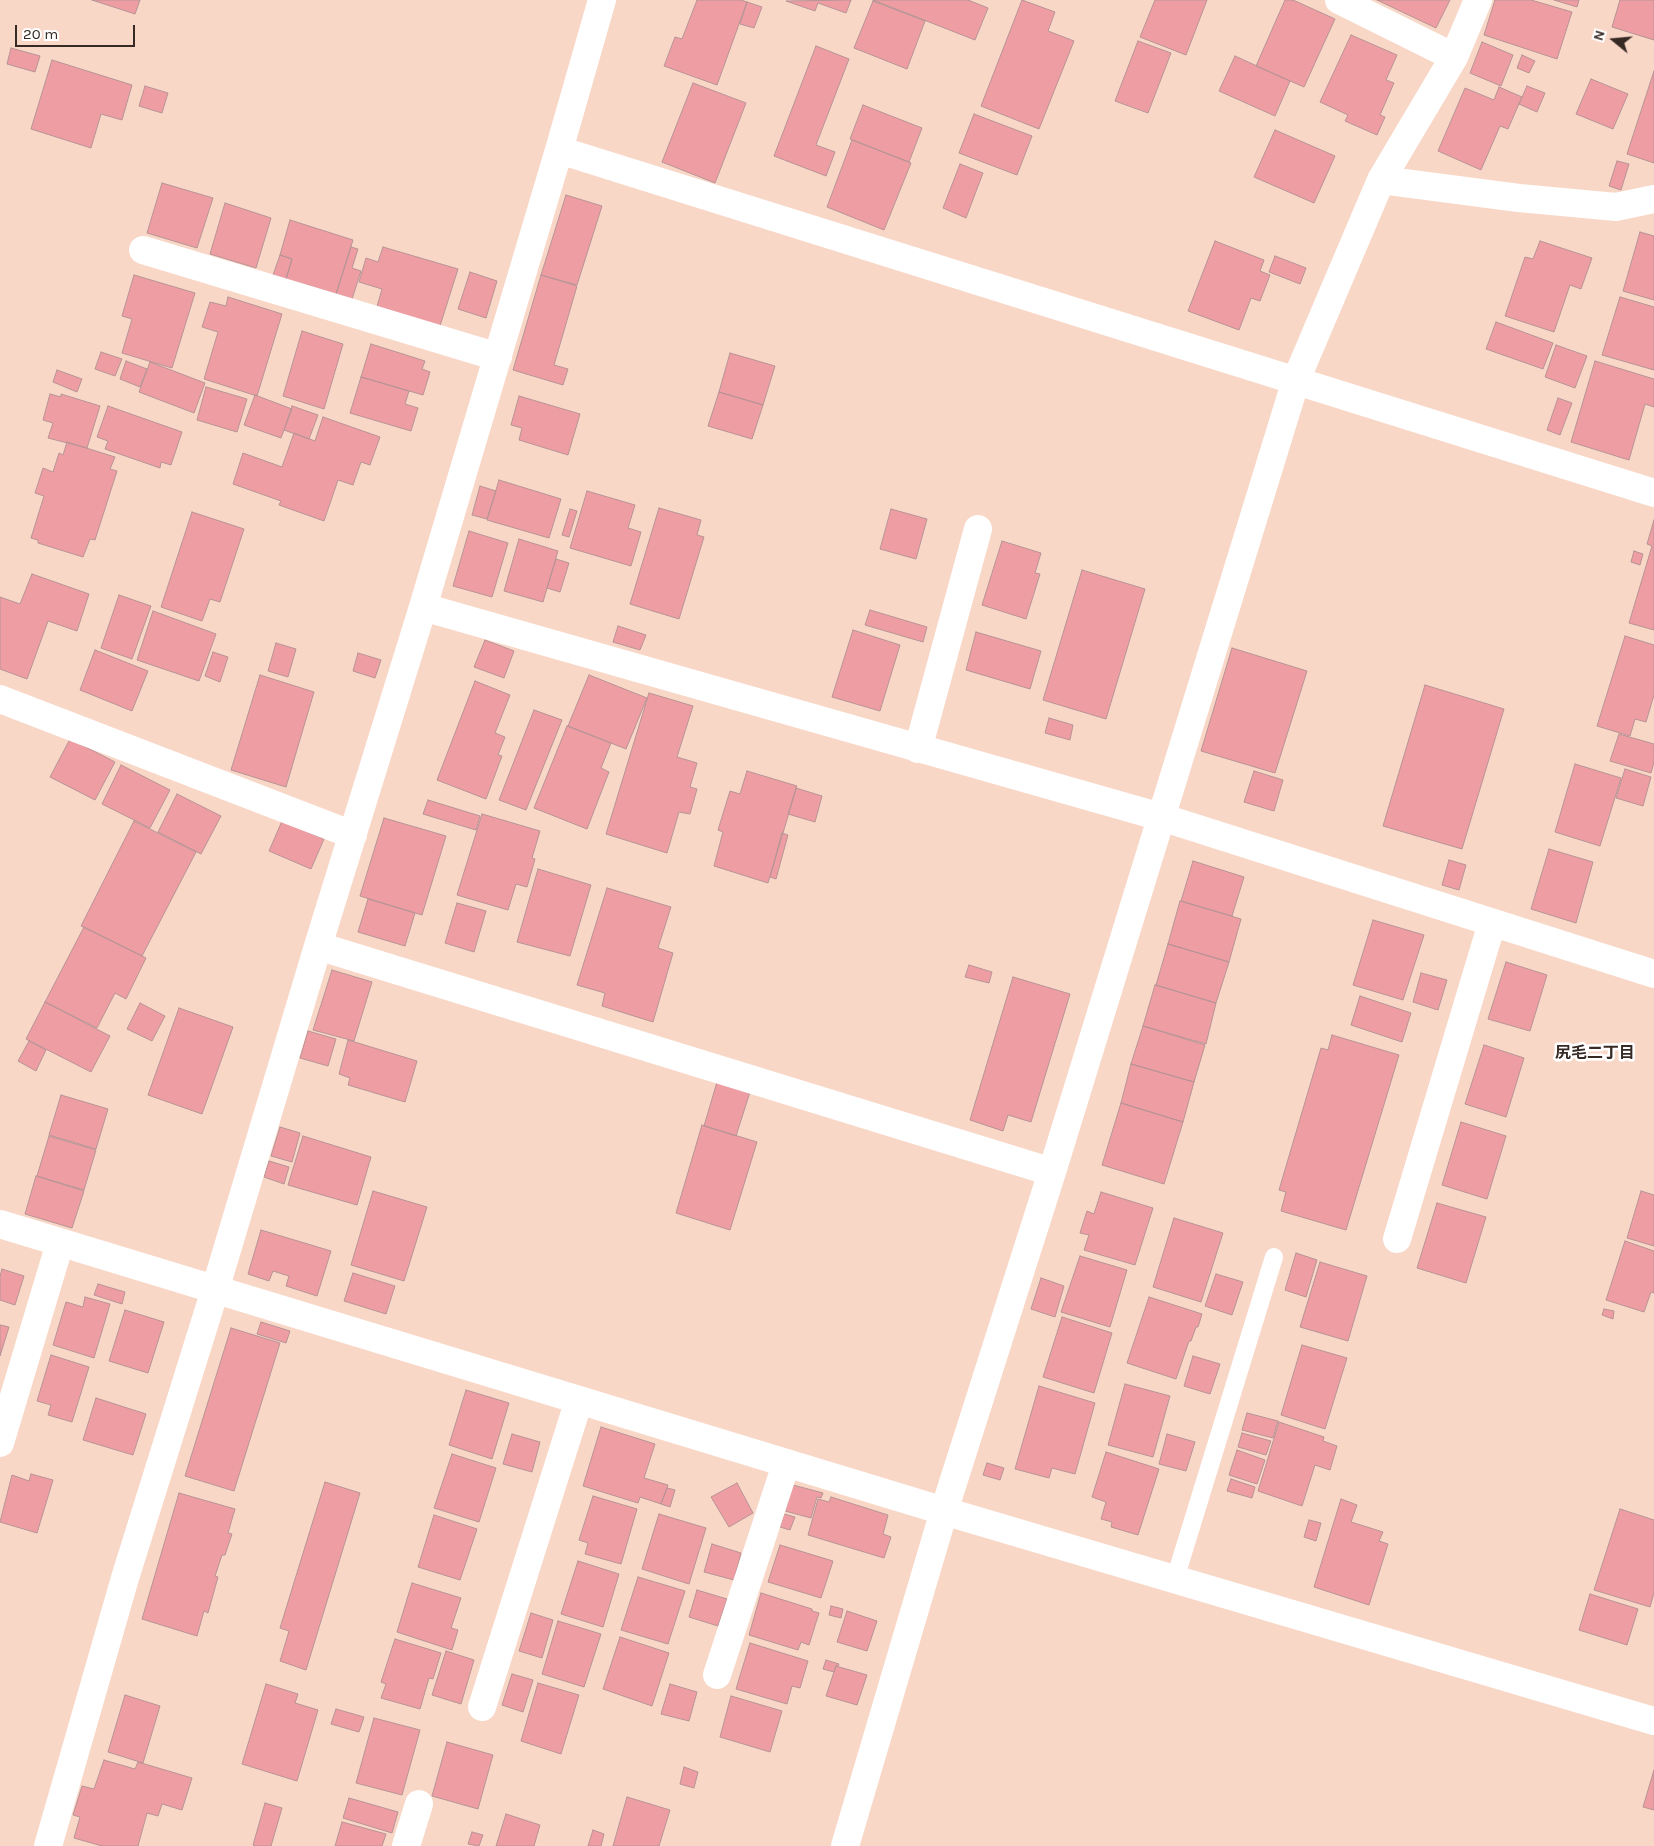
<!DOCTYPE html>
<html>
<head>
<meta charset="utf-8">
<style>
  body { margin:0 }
  #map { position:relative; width:1654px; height:1846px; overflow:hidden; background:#f9d7c7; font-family:Karla,sans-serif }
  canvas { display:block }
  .north { position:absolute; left:1589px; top:15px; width:50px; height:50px; -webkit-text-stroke:4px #fff; paint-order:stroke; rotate:287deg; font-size:14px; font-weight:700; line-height:20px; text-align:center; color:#372a24 }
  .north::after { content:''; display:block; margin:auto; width:18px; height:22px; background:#372a24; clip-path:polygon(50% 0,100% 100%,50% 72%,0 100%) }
  .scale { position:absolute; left:15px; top:25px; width:120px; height:22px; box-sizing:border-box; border:2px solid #372a24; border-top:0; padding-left:6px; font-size:15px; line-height:18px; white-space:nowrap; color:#372a24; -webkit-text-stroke:4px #fff; paint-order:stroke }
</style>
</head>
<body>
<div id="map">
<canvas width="1654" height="1846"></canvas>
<div class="north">N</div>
<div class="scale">20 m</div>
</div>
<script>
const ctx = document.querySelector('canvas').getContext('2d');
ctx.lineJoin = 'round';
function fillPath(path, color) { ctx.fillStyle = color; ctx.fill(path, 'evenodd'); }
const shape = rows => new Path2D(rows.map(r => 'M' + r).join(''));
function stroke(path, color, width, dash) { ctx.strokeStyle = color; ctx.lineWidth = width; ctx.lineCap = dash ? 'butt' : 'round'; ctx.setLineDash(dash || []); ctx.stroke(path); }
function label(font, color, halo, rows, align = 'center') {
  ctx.font = font + ' Karla,"Noto Sans JP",sans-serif'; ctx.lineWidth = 5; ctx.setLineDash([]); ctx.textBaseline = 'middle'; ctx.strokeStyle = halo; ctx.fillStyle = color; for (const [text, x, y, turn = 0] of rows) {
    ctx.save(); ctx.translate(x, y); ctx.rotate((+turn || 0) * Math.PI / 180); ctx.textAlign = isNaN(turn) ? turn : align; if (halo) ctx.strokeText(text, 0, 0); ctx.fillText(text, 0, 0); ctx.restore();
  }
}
const building = shape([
  [92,0,140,0,135,14,92,0],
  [697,0,741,0,747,2,717,85,664,66,675,37,682,39,697,0],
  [851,0,846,13,818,3,815,11,786,1,851,0],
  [873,0,968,0,988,8,975,40,873,0],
  [1022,0,1055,12,1048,31,1074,41,1039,129,981,106,1022,0],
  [1155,0,1207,0,1186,55,1140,37,1155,0],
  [1285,0,1293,0,1335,19,1304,87,1256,66,1285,0],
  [1377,0,1450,0,1436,28,1377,0],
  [1495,0,1531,0,1572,12,1557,59,1484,35,1495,0],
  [1554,0,1579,0,1577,7,1554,0],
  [1620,0,1654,0,1654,40,1612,27,1620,0],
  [873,1,925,21,907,69,854,48,873,1],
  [747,2,762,7,754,28,740,24,747,2],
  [1351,35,1397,55,1386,80,1394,83,1380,115,1385,117,1377,135,1345,121,1348,115,1320,102,1351,35],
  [1138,41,1171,53,1148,113,1115,101,1138,41],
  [1482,42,1513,55,1501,86,1470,73,1482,42],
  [816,46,849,59,816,145,835,152,826,176,774,156,816,46],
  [11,48,40,56,35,72,7,64,11,48],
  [1522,55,1535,61,1529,73,1517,68,1522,55],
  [1235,56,1290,81,1275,116,1219,91,1235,56],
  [52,60,132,85,122,120,101,114,91,148,31,129,52,60],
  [1654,71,1654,163,1627,154,1654,71],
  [1591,79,1628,94,1613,129,1576,114,1591,79],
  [693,83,746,103,715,183,662,162,693,83],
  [145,86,168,93,162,113,139,106,145,86],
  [1527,86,1545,93,1537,112,1519,104,1527,86],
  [1499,87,1522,97,1508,129,1500,126,1481,170,1438,151,1465,88,1494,100,1499,87],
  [863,105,922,128,909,162,850,139,863,105],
  [974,114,1032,136,1017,175,959,153,974,114],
  [1275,130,1335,156,1314,203,1254,177,1275,130],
  [852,140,911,163,884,230,827,207,852,140],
  [1617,161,1629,164,1621,190,1609,186,1617,161],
  [960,164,983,173,966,218,943,208,960,164],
  [162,183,213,198,197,248,147,233,162,183],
  [566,195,602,206,577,285,541,275,566,195],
  [225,203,271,218,256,268,210,254,225,203],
  [290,220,353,240,336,294,286,279,292,259,280,255,290,220],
  [1640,232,1654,236,1654,300,1623,291,1640,232],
  [1215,241,1264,260,1260,271,1270,275,1260,301,1251,298,1239,330,1188,311,1215,241],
  [1540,241,1592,258,1581,289,1570,285,1554,332,1505,316,1525,257,1533,259,1540,241],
  [351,247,358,249,352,268,361,271,352,299,336,294,351,247],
  [383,247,458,269,439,329,376,310,382,289,359,282,366,258,378,262,383,247],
  [280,255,292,259,286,279,273,275,280,255],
  [1275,256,1306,268,1300,284,1269,272,1275,256],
  [470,272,497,281,486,318,458,309,470,272],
  [134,275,195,293,172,368,122,353,132,319,122,316,134,275],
  [541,275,577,286,554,365,568,369,563,385,513,370,541,275],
  [228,297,282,314,257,396,204,379,218,332,202,327,210,302,226,306,228,297],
  [1620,297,1654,307,1654,370,1602,355,1620,297],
  [1496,322,1553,343,1543,369,1486,349,1496,322],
  [302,331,343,344,324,409,283,396,302,331],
  [371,344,425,361,422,369,430,372,423,395,361,377,371,344],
  [1556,345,1587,356,1575,388,1545,377,1556,345],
  [101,352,122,359,115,376,95,369,101,352],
  [730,353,775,366,763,405,719,392,730,353],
  [126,361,147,369,140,387,120,379,126,361],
  [1595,361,1654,379,1654,407,1645,404,1629,460,1571,442,1595,361],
  [150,362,205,383,194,413,139,392,150,362],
  [57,370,82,379,77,392,53,382,57,370],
  [361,377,409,391,405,404,418,408,411,431,350,413,361,377],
  [206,387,247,399,237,432,197,420,206,387],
  [719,392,763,405,752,439,708,426,719,392],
  [50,394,61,397,61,394,100,406,87,448,48,438,53,423,43,420,50,394],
  [255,395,292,409,281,438,244,425,255,395],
  [519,396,580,414,568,455,519,440,522,428,511,425,519,396],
  [1558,398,1572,403,1560,435,1547,430,1558,398],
  [108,406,182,432,171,465,161,462,160,468,105,449,108,441,97,437,108,406],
  [292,406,318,415,309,439,284,430,292,406],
  [323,417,380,437,370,465,361,462,353,485,338,480,324,521,279,505,281,501,233,484,243,453,282,467,294,433,315,441,323,417],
  [67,442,115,457,110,469,117,471,95,540,90,539,83,557,38,543,38,540,31,538,44,496,35,493,43,468,53,472,59,453,63,455,67,442],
  [499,480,561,499,549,538,487,520,499,480],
  [480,486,496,491,487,519,472,515,480,486],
  [587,491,635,505,628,528,641,532,631,566,570,548,587,491],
  [659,508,701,520,697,535,704,537,679,619,630,604,659,508],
  [570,509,577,511,569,537,562,535,570,509],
  [891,509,927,519,916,559,880,549,891,509],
  [192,512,244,529,220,602,210,599,202,621,161,607,192,512],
  [1654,520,1654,630,1629,623,1652,546,1647,544,1654,520],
  [469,531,508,543,492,597,453,586,469,531],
  [519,539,558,551,543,602,504,591,519,539],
  [1002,541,1041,553,1035,573,1040,574,1026,619,982,605,1002,541],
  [1634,551,1643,554,1640,565,1631,562,1634,551],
  [556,559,569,563,560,592,547,588,556,559],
  [1082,570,1145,589,1106,719,1043,700,1082,570],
  [32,574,89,594,77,631,48,621,27,679,0,669,0,597,20,604,32,574],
  [119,595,151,606,132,659,101,648,119,595],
  [870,610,927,627,923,642,865,625,870,610],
  [153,611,216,634,199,681,137,660,153,611],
  [618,626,646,635,640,650,613,642,618,626],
  [853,630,900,645,880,711,832,697,853,630],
  [976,632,1041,651,1030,689,966,670,976,632],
  [1625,636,1654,645,1654,695,1646,722,1635,719,1630,736,1597,726,1625,636],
  [485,640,514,651,504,678,474,667,485,640],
  [276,643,296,649,288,677,268,671,276,643],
  [1232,648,1307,671,1275,773,1201,751,1232,648],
  [95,650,148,671,132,711,80,690,95,650],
  [213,652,228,657,220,682,205,676,213,652],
  [358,653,381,660,375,678,353,671,358,653],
  [260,675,314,692,286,787,231,770,260,675],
  [589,675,647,698,626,749,568,726,589,675],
  [475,681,510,695,495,733,505,737,498,755,502,756,486,799,437,780,475,681],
  [1425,685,1504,709,1462,849,1383,826,1425,685],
  [649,693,693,706,677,757,697,763,690,787,697,789,690,814,679,812,667,853,606,834,649,693],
  [534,710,562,720,526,810,499,800,534,710],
  [1049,718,1073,725,1070,740,1045,733,1049,718],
  [567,726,611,743,601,768,609,772,587,829,534,808,567,726],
  [1619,734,1654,744,1654,762,1651,773,1610,761,1619,734],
  [70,739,115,762,95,800,50,777,70,739],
  [1575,764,1621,778,1600,846,1555,832,1575,764],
  [121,765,170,790,150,828,102,804,121,765],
  [1625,769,1651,777,1643,806,1616,798,1625,769],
  [747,771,797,786,768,883,714,866,723,832,718,830,730,791,740,794,747,771],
  [1254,771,1283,780,1274,811,1244,802,1254,771],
  [796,788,822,796,815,822,788,814,796,788],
  [177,794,221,816,201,854,158,832,177,794],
  [428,800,480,816,476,830,423,814,428,800],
  [482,814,540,831,532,858,535,859,527,887,516,884,508,910,457,895,482,814],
  [384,818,446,836,422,915,360,896,384,818],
  [134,821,196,852,142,956,81,926,134,821],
  [282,821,324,839,311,869,269,851,282,821],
  [782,833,788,835,776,879,770,877,782,833],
  [1549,849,1593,862,1576,923,1531,909,1549,849],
  [1449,860,1466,865,1459,890,1442,885,1449,860],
  [1193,861,1244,877,1232,916,1181,901,1193,861],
  [538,869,591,885,570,956,517,942,538,869],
  [607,888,671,907,658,948,673,953,653,1022,602,1006,605,993,577,985,607,888],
  [368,899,415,913,405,946,358,932,368,899],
  [1180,901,1241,919,1229,962,1168,944,1180,901],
  [457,903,486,911,474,952,445,943,457,903],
  [1373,920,1424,935,1403,1000,1353,985,1373,920],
  [84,927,146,958,126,999,115,993,97,1028,45,1002,84,927],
  [1168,944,1229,962,1216,1003,1156,985,1168,944],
  [1506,962,1547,975,1530,1031,1488,1019,1506,962],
  [969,965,992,972,989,983,965,977,969,965],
  [332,970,372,982,354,1041,313,1030,332,970],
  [1421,973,1447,980,1438,1010,1413,1002,1421,973],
  [1013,977,1070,994,1031,1122,1008,1115,1003,1131,970,1120,1013,977],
  [1155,985,1216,1003,1206,1044,1143,1026,1155,985],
  [1360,996,1411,1013,1402,1042,1351,1025,1360,996],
  [45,1002,110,1036,91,1072,26,1039,45,1002],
  [140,1003,165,1016,152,1041,127,1029,140,1003],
  [179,1008,233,1027,202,1114,148,1095,179,1008],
  [1143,1026,1205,1045,1194,1082,1131,1064,1143,1026],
  [308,1031,336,1039,328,1066,300,1058,308,1031],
  [1332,1035,1399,1055,1346,1230,1281,1211,1286,1192,1279,1190,1321,1048,1328,1050,1332,1035],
  [348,1040,417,1061,405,1102,348,1085,350,1078,339,1074,348,1040],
  [29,1041,46,1050,36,1071,18,1061,29,1041],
  [1484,1045,1524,1058,1506,1117,1465,1104,1484,1045],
  [1131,1064,1194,1082,1183,1122,1121,1103,1131,1064],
  [717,1082,750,1092,736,1136,704,1126,717,1082],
  [61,1095,108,1109,96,1149,49,1135,61,1095],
  [1121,1103,1183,1122,1164,1184,1102,1165,1121,1103],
  [1461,1122,1506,1136,1487,1199,1442,1185,1461,1122],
  [702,1125,757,1142,730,1230,676,1213,702,1125],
  [280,1127,300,1133,292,1162,271,1156,280,1127],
  [49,1136,96,1150,84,1190,37,1176,49,1136],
  [303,1136,371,1157,357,1205,288,1185,303,1136],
  [269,1161,289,1167,284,1184,264,1177,269,1161],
  [36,1176,84,1191,72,1228,25,1214,36,1176],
  [373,1191,427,1207,404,1281,351,1265,373,1191],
  [1641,1191,1654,1195,1654,1246,1627,1238,1641,1191],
  [1101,1192,1153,1208,1135,1265,1084,1250,1089,1235,1080,1233,1087,1211,1094,1214,1101,1192],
  [1437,1203,1486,1217,1466,1283,1417,1268,1437,1203],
  [1174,1218,1223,1233,1201,1302,1153,1287,1174,1218],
  [261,1230,331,1251,317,1296,286,1286,289,1276,273,1271,269,1281,248,1274,261,1230],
  [1625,1241,1654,1251,1654,1293,1651,1292,1644,1312,1606,1300,1625,1241],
  [1296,1253,1317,1260,1306,1297,1285,1290,1296,1253],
  [1080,1256,1127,1270,1110,1327,1061,1312,1080,1256],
  [1320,1262,1367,1276,1348,1341,1300,1327,1320,1262],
  [2,1269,24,1276,15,1305,0,1300,0,1276,2,1269],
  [353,1273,395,1286,386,1314,344,1301,353,1273],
  [1216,1274,1243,1282,1232,1315,1205,1306,1216,1274],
  [1041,1278,1064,1286,1055,1317,1031,1309,1041,1278],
  [98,1284,125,1292,122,1304,94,1295,98,1284],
  [85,1297,110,1304,94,1358,53,1345,66,1302,83,1307,85,1297],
  [1149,1297,1202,1314,1198,1327,1196,1327,1191,1341,1189,1341,1176,1379,1127,1363,1149,1297],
  [1604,1309,1614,1311,1613,1319,1602,1315,1604,1309],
  [125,1310,164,1322,148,1373,109,1361,125,1310],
  [1062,1317,1112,1333,1094,1393,1043,1377,1062,1317],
  [261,1322,290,1331,286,1343,257,1334,261,1322],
  [0,1325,9,1327,0,1356,0,1325],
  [231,1328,280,1343,234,1491,185,1476,231,1328],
  [1302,1345,1347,1358,1325,1429,1281,1415,1302,1345],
  [51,1355,89,1367,72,1422,48,1415,51,1405,37,1401,51,1355],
  [1193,1356,1220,1364,1210,1394,1184,1386,1193,1356],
  [1125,1384,1170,1396,1153,1457,1108,1445,1125,1384],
  [1039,1386,1095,1403,1075,1474,1052,1468,1049,1478,1015,1469,1039,1386],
  [466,1390,509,1403,492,1459,449,1445,466,1390],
  [96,1398,146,1414,133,1455,83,1440,96,1398],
  [1247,1413,1278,1421,1273,1438,1242,1430,1247,1413],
  [1279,1422,1324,1437,1323,1441,1337,1446,1330,1470,1315,1465,1302,1506,1258,1491,1279,1422],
  [601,1427,655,1444,644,1478,668,1485,661,1504,640,1497,638,1503,583,1486,601,1427],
  [1242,1433,1271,1441,1266,1455,1238,1447,1242,1433],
  [512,1434,540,1442,532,1472,503,1464,512,1434],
  [1167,1434,1195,1442,1186,1471,1159,1464,1167,1434],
  [1237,1450,1265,1460,1257,1484,1229,1475,1237,1450],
  [1106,1452,1159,1469,1138,1535,1111,1527,1112,1522,1101,1519,1106,1502,1092,1497,1106,1452],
  [452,1454,496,1468,479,1522,434,1508,452,1454],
  [987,1463,1004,1468,1000,1480,983,1475,987,1463],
  [31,1474,53,1480,37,1533,0,1522,12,1475,29,1481,31,1474],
  [1231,1479,1255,1487,1252,1498,1227,1491,1231,1479],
  [325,1482,360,1493,306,1670,280,1661,289,1631,280,1628,325,1482],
  [737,1483,753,1513,729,1527,711,1497,737,1483],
  [793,1485,823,1493,821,1498,817,1497,811,1518,785,1511,793,1485],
  [667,1488,675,1490,670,1507,661,1504,667,1488],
  [179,1493,235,1509,228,1533,232,1534,225,1555,222,1555,215,1576,218,1577,208,1613,204,1611,197,1636,142,1619,179,1493],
  [593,1496,637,1509,621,1564,585,1554,588,1543,579,1540,593,1496],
  [831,1497,888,1515,883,1534,891,1537,884,1558,808,1535,818,1499,829,1502,831,1497],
  [1341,1499,1357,1505,1351,1522,1383,1532,1379,1541,1388,1544,1369,1605,1314,1587,1341,1499],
  [1620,1509,1654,1520,1654,1593,1650,1607,1594,1590,1620,1509],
  [659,1514,706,1528,689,1584,642,1569,659,1514],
  [784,1514,795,1517,790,1530,780,1527,784,1514],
  [434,1515,477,1529,460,1580,418,1567,434,1515],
  [1309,1520,1321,1523,1316,1541,1304,1537,1309,1520],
  [712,1544,741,1553,734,1580,704,1572,712,1544],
  [780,1545,833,1561,821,1598,768,1582,780,1545],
  [578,1561,619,1574,603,1627,561,1614,578,1561],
  [638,1577,685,1591,668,1644,621,1630,638,1577],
  [412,1583,461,1598,451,1628,458,1630,452,1650,397,1632,412,1583],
  [697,1590,727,1599,718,1626,689,1617,697,1590],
  [761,1593,812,1609,812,1611,819,1613,809,1645,801,1642,798,1650,749,1635,761,1593],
  [1590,1594,1638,1609,1627,1645,1579,1630,1590,1594],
  [831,1606,843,1609,841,1618,829,1615,831,1606],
  [847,1611,877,1621,867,1651,837,1642,847,1611],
  [531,1613,553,1620,542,1658,519,1651,531,1613],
  [558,1621,601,1634,584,1687,542,1674,558,1621],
  [620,1637,669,1653,652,1706,603,1689,620,1637],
  [395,1639,441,1653,433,1679,429,1678,420,1709,381,1698,386,1684,381,1682,395,1639],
  [750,1643,808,1661,800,1688,792,1686,787,1704,736,1689,750,1643],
  [446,1651,474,1660,461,1704,432,1695,446,1651],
  [826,1660,839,1664,838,1666,836,1666,834,1672,823,1669,826,1660],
  [836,1666,867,1675,857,1705,826,1696,836,1666],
  [512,1674,533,1680,523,1712,502,1705,512,1674],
  [538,1683,579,1695,561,1754,521,1741,538,1683],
  [266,1684,298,1694,295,1703,318,1710,297,1781,242,1764,266,1684],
  [670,1684,697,1692,689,1721,661,1714,670,1684],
  [125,1695,160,1706,143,1763,108,1752,125,1695],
  [731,1696,782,1711,770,1752,720,1737,731,1696],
  [336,1709,364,1717,359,1732,331,1724,336,1709],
  [374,1718,420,1730,402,1795,356,1783,374,1718],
  [447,1742,493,1755,478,1809,432,1796,447,1742],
  [104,1760,135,1769,138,1762,192,1778,182,1810,162,1804,158,1816,147,1813,138,1846,102,1846,74,1838,80,1817,73,1815,82,1786,94,1789,104,1760],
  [684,1767,698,1772,694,1788,680,1784,684,1767],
  [1654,1770,1654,1810,1643,1807,1654,1770],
  [627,1797,670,1810,659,1846,613,1846,627,1797],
  [349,1798,398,1812,392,1833,343,1818,349,1798],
  [265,1803,282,1808,271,1846,256,1846,253,1845,265,1803],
  [506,1814,540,1825,534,1846,496,1846,506,1814],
  [342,1822,386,1834,382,1846,335,1846,342,1822],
  [593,1830,604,1834,601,1846,588,1846,593,1830],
  [472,1832,483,1835,479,1846,468,1844,472,1832]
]);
fillPath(building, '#ee9ea3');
stroke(building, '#b79395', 1);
stroke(shape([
  [1175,1579,1274,1257]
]), '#fff', 18);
stroke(shape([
  [1339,0,1454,57],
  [559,150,1654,493],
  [1381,180,1519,198,1616,207,1654,199],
  [143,250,498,357],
  [423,607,1161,817,1654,974],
  [0,699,353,835],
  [918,749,978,529],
  [318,946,1052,1172],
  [0,1224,944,1511,1654,1721],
  [1397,1239,1492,923],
  [0,1443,60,1243],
  [717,1675,786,1464],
  [482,1707,579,1400],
  [48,1846,125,1578,215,1290,318,946,423,607,559,150,602,0],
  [406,1846,419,1804],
  [845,1846,944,1511,1052,1172,1296,380,1381,180,1454,57,1478,0]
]), '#fff', 28);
label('bold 16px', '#372a24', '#fff', [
  ["尻毛二丁目",1595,1053]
]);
</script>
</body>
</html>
